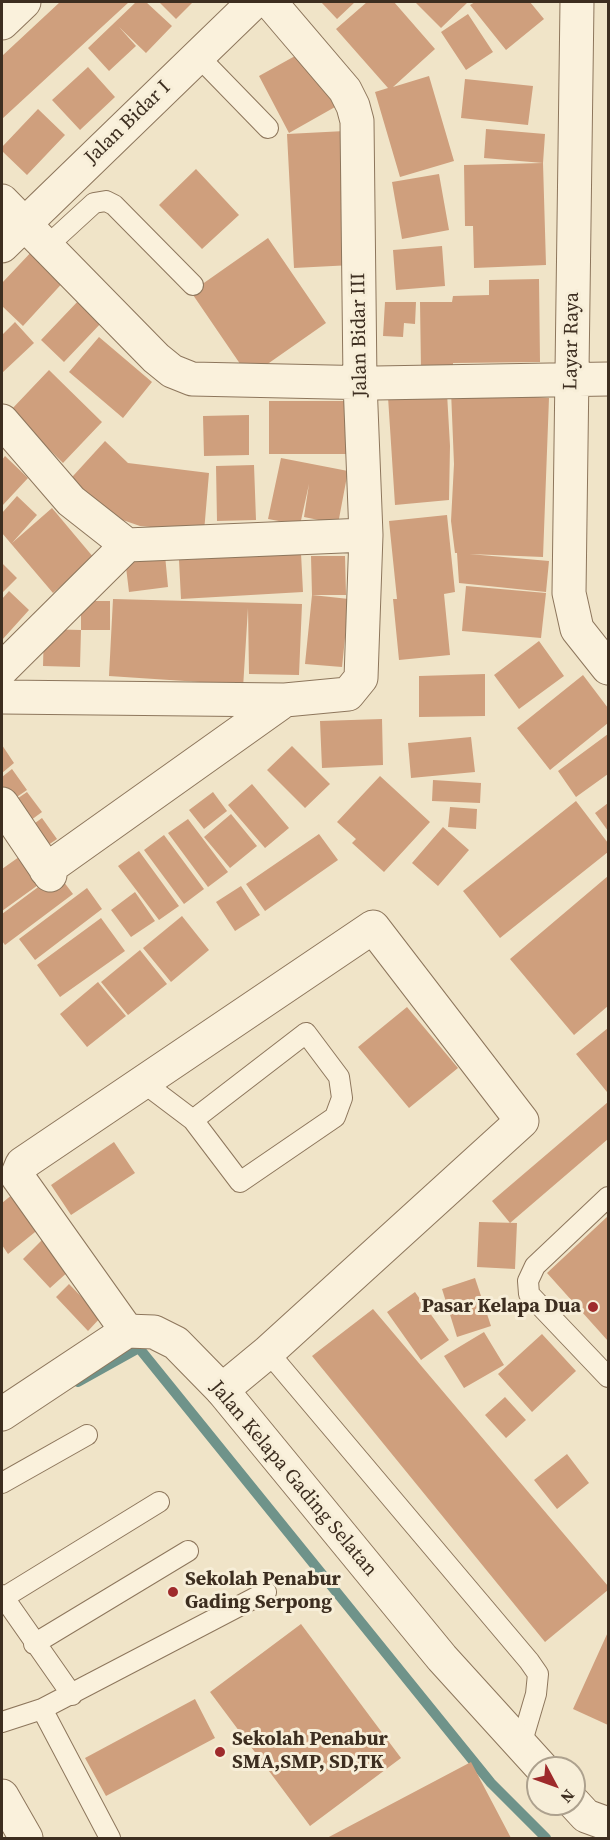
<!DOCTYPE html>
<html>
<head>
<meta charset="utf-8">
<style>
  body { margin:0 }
  #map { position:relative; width:610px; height:1840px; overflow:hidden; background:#f0e4c8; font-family:"Source Serif 4",serif }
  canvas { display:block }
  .frame { position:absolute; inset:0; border:3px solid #3d2e20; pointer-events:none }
  .north { position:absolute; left:526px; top:1756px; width:60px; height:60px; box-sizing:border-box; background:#f7eed8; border:2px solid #ada18e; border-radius:50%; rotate:131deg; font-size:16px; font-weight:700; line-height:24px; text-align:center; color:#3d2e20 }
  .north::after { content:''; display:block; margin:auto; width:21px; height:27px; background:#9e2a2b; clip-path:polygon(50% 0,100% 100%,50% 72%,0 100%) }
</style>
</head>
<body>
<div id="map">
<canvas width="610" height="1840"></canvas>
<div class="frame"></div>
<div class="north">N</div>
</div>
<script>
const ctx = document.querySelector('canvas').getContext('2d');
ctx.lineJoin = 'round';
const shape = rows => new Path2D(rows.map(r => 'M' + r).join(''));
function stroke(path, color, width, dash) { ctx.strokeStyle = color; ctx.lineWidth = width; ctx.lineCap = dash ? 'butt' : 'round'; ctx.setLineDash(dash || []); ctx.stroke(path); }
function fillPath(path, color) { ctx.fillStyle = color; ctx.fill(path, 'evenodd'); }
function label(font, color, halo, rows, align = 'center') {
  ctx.font = font + ' "Source Serif 4",serif'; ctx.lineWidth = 6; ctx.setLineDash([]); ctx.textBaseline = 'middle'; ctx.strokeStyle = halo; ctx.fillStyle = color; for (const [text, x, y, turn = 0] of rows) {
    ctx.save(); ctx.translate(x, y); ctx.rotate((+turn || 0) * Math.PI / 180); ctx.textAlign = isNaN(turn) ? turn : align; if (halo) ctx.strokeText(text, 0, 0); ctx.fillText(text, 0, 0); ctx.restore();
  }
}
stroke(shape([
  [78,1382,139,1348,491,1783,546,1838]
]), '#6f938a', 10);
fillPath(shape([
  [60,2,129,2,2,119,2,56],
  [136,2,146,2,172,26,146,53,119,27,136,46,109,71,88,48],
  [159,2,193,2,176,19],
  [321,2,355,2,337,19],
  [367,2,394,2,435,49,393,87,429,76,454,161,400,177,375,92,388,88,336,29],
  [415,2,468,2,441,28],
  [475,2,530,2,544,19,506,50,470,5],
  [468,14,493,52,466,70,441,32],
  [304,51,335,107,289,133,259,76],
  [88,67,115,97,80,130,52,100],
  [465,79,533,86,528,125,461,118],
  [38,109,65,135,27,175,2,151,2,147],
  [486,129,545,134,543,163,484,158],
  [345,131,352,265,294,268,287,134],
  [543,163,546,265,474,268,473,226,465,226,464,165],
  [196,169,239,215,202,249,159,205],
  [439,174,449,230,402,239,392,182],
  [268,238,326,323,249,377,191,292],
  [442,246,445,286,396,290,393,250],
  [35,248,67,278,23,326,2,306,2,283],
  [539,279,540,362,453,363,453,368,421,369,420,302,452,302,453,296,489,295,489,280],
  [80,299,103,321,64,362,41,340],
  [385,302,416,302,415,324,404,323,403,337,383,336],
  [15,322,34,343,2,373,2,335],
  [99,337,152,382,123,418,69,372],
  [49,370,102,422,63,463,10,411],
  [451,391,549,398,543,557,469,554,549,561,546,592,459,583,457,553,455,553,451,521,454,464],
  [447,393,450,446,449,500,395,505,388,397],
  [269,401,350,401,349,454,269,454],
  [249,415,249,455,204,456,203,416],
  [105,441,128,463,209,473,204,532,140,526,88,508,63,487],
  [5,456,28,478,2,506,2,460],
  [281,458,348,471,338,524,304,517,309,484,300,525,268,519],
  [254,465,256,520,217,521,216,466],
  [17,496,37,515,12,543,52,508,94,558,53,593,2,533,2,513],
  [447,515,455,592,444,594,450,655,399,660,393,599,397,599,389,521],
  [301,553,303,592,181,599,179,560],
  [165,555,168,587,129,592,125,559],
  [311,556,345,556,346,595,312,595,349,599,342,667,305,664,312,595],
  [2,563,17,578,2,593],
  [466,586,546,593,541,638,462,631],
  [9,591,29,610,2,640,2,599],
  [113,599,302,604,299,675,249,674,248,608,243,688,215,683,109,676],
  [81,601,110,601,110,630,81,630],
  [44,629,81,630,80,667,43,666],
  [539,641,564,676,519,709,494,675],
  [485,674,485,716,419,717,419,676],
  [583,675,608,708,608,723,550,770,517,728],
  [382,719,383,765,322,768,320,721],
  [608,734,608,774,576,797,558,771],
  [471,737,475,772,411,778,408,743],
  [2,745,14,763,2,773],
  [292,746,330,784,305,808,267,770],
  [12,769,27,790,8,803,2,794,2,777],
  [380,776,430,822,384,872,352,843,356,839,337,822],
  [433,780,481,783,480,803,432,801],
  [252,784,289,828,265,848,228,805],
  [27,792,42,812,23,826,8,805],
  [213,792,227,811,204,829,189,810],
  [576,801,608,843,608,852,500,938,463,891],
  [608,803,608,831,595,813],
  [450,807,477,809,476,829,448,827],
  [231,814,257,846,230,868,204,837],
  [42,818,57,839,38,852,24,831],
  [188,819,228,872,208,887,168,833],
  [443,827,469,850,438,886,412,863],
  [319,834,338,860,265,911,246,884],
  [164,835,204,889,184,904,144,850],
  [139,851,179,906,159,920,118,866],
  [26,852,45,880,2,911,2,869],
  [57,873,73,894,5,945,2,941,2,914],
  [608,876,608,1006,574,1035,510,959],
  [241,886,260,915,235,931,216,902],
  [87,888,102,909,35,960,19,939],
  [135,892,155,921,131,937,111,910],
  [182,916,209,950,171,982,143,948],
  [101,918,125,951,60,997,37,965],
  [140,950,167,984,128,1015,101,982],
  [98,982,126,1016,87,1047,60,1014],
  [407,1007,458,1068,409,1108,358,1047],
  [608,1028,608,1091,607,1092,576,1054],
  [608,1102,608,1139,510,1223,492,1201],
  [114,1142,135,1173,71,1215,51,1185],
  [13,1194,40,1228,8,1254,2,1245,2,1203],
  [608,1216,608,1341,547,1273],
  [479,1222,517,1223,515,1269,477,1267],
  [42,1240,70,1270,50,1288,23,1259],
  [475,1278,491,1326,457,1337,442,1289],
  [69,1284,101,1317,88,1331,56,1297],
  [415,1292,449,1340,421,1360,387,1312],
  [373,1309,608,1586,608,1590,545,1642,312,1356],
  [484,1332,504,1365,464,1388,444,1356],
  [542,1334,576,1371,532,1412,498,1374],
  [505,1397,526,1420,506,1438,485,1415],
  [567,1454,589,1483,557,1509,534,1480],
  [301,1624,401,1758,310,1826,210,1692],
  [608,1632,608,1725,573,1709],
  [195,1699,215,1738,106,1796,85,1758],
  [471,1762,511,1838,327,1838]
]), '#cf9f7d');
const service = shape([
  [198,56,268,128],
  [47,246,94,203,106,201,114,205,193,285],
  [144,1083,193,1120,240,1182,335,1117,342,1098,339,1077,306,1033,193,1120],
  [608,1197,535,1266,528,1281,529,1294,608,1377],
  [268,1352,529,1661,538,1674,536,1694,521,1745],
  [2,1483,87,1435],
  [2,1595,72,1695],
  [3,1598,159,1502],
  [34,1644,188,1551],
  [42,1709,266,1592],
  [2,1722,42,1709,110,1838]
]);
const minor = shape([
  [577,2,569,593,577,629,608,668],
  [2,23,24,2],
  [2,201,156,358,172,371,192,379,376,383,608,379],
  [2,246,254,2],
  [2,421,71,501,127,545,366,535],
  [2,669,127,545],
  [2,697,285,700,348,694,361,678,366,535,360,382,357,121,353,106,345,90,270,2],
  [2,804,50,875],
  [46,870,285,700],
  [127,1331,17,1176,22,1164,373,927,522,1121,268,1352,222,1390]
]);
const tertiary = shape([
  [2,1414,127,1331,154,1332,176,1343,222,1390,442,1658,542,1768],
  [2,1796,26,1838],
  [574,1803,586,1816,608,1824]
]);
stroke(service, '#8d765c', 22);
stroke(minor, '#8d765c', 35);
stroke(tertiary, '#8d765c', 35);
stroke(service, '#faf1dc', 20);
stroke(minor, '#faf1dc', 33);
stroke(tertiary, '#faf1dc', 33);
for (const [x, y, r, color] of [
  [593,1307,6,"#9e2a2b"],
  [173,1592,6,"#9e2a2b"],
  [220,1752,6,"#9e2a2b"]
]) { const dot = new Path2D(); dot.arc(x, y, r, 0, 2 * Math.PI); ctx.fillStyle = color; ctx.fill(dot); stroke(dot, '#f7eed8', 2); }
label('20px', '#3d2e20', '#f7eed8', [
  ["Jalan Bidar I",128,123,-44],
  ["Jalan Bidar III",360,335,-91],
  ["Layar Raya",572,341,-89],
  ["Jalan Kelapa Gading Selatan",293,1479,50]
]);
label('bold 20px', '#3d2e20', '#f7eed8', [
  ["Pasar Kelapa Dua",581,1307,"right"],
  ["Sekolah Penabur",185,1580],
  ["Gading Serpong",185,1603],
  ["Sekolah Penabur",232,1740],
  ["SMA,SMP, SD,TK",232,1763]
], 'left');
</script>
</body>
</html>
